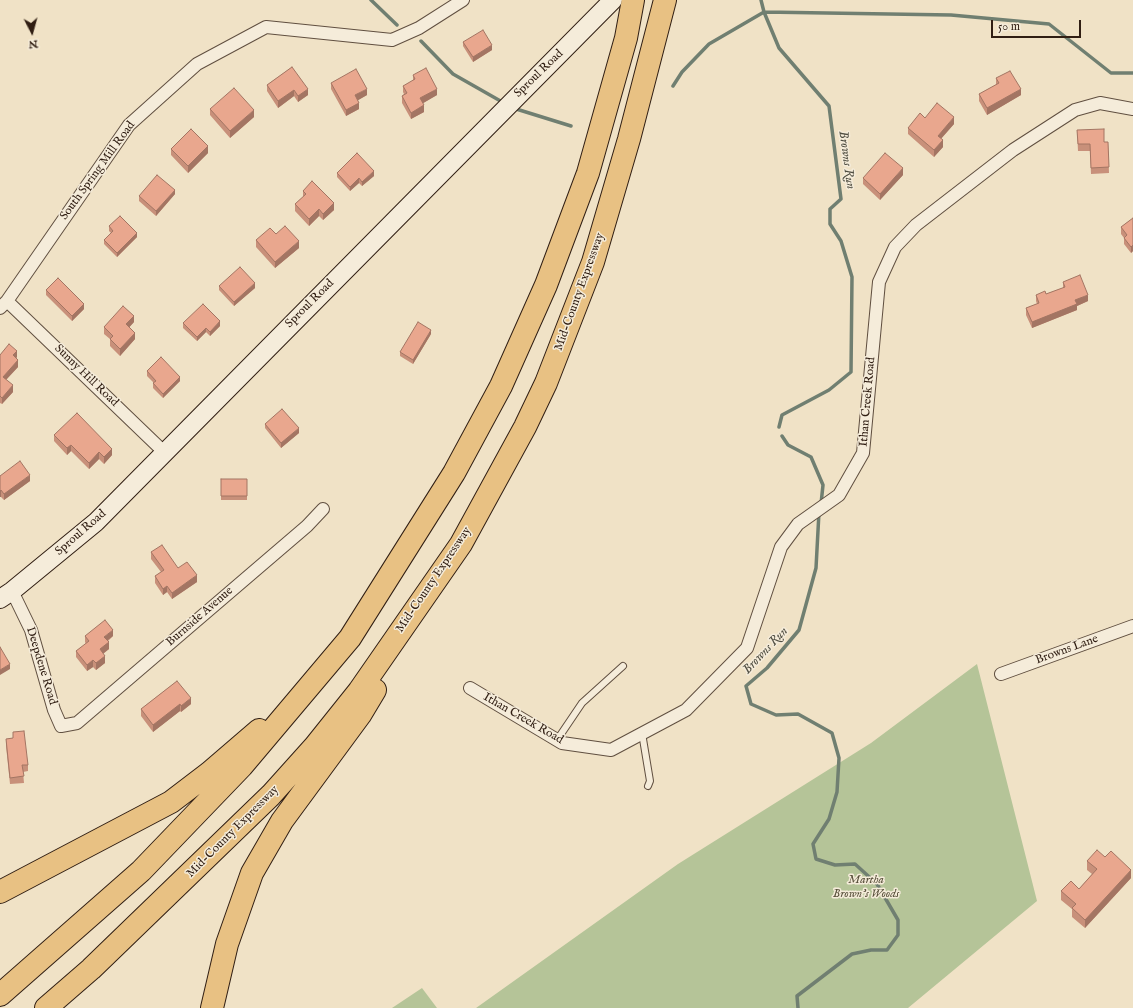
<!DOCTYPE html>
<html>
<head>
<meta charset="utf-8">
<style>
  body { margin:0 }
  #map { position:relative; width:1133px; height:1008px; overflow:hidden; background:#f0e2c6; font-family:"IM FELL English",serif }
  canvas { display:block }
  .north { position:absolute; left:12px; top:12px; width:40px; height:40px; -webkit-text-stroke:3px #f5ecda; paint-order:stroke; rotate:174deg; font-size:11px; font-weight:700; line-height:16px; text-align:center; color:#301e13 }
  .north::after { content:''; display:block; margin:auto; width:14px; height:18px; background:#301e13; clip-path:polygon(50% 0,100% 100%,50% 72%,0 100%) }
  .scale { position:absolute; left:991px; top:20px; width:90px; height:18px; box-sizing:border-box; border:2px solid #301e13; border-top:0; padding-left:5px; font-size:12px; line-height:14px; white-space:nowrap; color:#301e13; -webkit-text-stroke:3px #f5ecda; paint-order:stroke }
</style>
</head>
<body>
<div id="map">
<canvas width="1133" height="1008"></canvas>
<div class="north">N</div>
<div class="scale">50 m</div>
</div>
<script>
const ctx = document.querySelector('canvas').getContext('2d');
ctx.lineJoin = 'round';
function fillPath(path, color) { ctx.fillStyle = color; ctx.fill(path, 'evenodd'); }
const shape = rows => new Path2D(rows.map(r => 'M' + r).join(''));
function stroke(path, color, width, dash) { ctx.strokeStyle = color; ctx.lineWidth = width; ctx.lineCap = dash ? 'butt' : 'round'; ctx.setLineDash(dash || []); ctx.stroke(path); }
function label(font, color, halo, rows, align = 'center') {
  ctx.font = font + ' "IM FELL English",serif'; ctx.lineWidth = 3; ctx.setLineDash([]); ctx.textBaseline = 'middle'; ctx.strokeStyle = halo; ctx.fillStyle = color; for (const [text, x, y, turn = 0] of rows) {
    ctx.save(); ctx.translate(x, y); ctx.rotate((+turn || 0) * Math.PI / 180); ctx.textAlign = isNaN(turn) ? turn : align; if (halo) ctx.strokeText(text, 0, 0); ctx.fillText(text, 0, 0); ctx.restore();
  }
}
fillPath(shape([
  [977,664,1037,901,908,1008,476,1008,678,864,871,743],
  [422,988,437,1008,392,1008]
]), '#b5c498');
stroke(shape([
  [371,0,397,25],
  [761,0,764,12,779,48,829,106,841,199,830,209,830,224,841,241,852,277,851,372,829,390,782,415,779,427],
  [764,12,951,15,1049,24,1111,73,1133,73],
  [421,41,453,74,504,103],
  [673,86,682,72,709,44,764,12],
  [513,108,571,126],
  [782,436,788,445,811,457,823,485,821,504],
  [798,1008,797,996,852,954,871,950,887,950,898,935,898,920,877,884,855,864,835,865,816,859,813,844,829,819,837,792,839,758,832,733,798,714,776,715,751,704,746,686,767,668,799,630,816,568,819,512]
]), '#707f71', 3.5);
const service = shape([
  [642,733,650,781,648,786],
  [557,740,582,703,623,666]
]);
const minor = shape([
  [7,301,164,452],
  [0,308,7,301,129,125,197,64,266,27,392,40,419,28,463,0],
  [12,591,31,630,54,710,61,726,77,723,307,526,323,509],
  [1001,674,1133,626],
  [470,688,562,743,611,750,686,710,747,648,781,547,798,524,839,495,863,453,879,282,895,247,916,225,1013,150,1075,110,1100,103,1133,109]
]);
const secondary = shape([
  [0,599,12,591,96,522,613,0]
]);
const motorway = shape([
  [0,892,171,802,209,773,259,730],
  [0,995,141,871,242,766,350,638,454,473,501,386,546,285,588,173,626,38,633,0],
  [46,1008,91,969,271,795,315,746,359,691,461,544,525,427,546,383,593,262,629,139,665,0],
  [212,1008,227,944,252,873,282,821,360,715,375,690]
]);
stroke(service, '#604f40', 8);
stroke(minor, '#604f40', 14);
stroke(secondary, '#301e13', 20);
stroke(motorway, '#301e13', 24);
stroke(service, '#f5ecda', 6);
stroke(minor, '#f5ecda', 12);
stroke(secondary, '#f5ecda', 18);
stroke(motorway, '#e8c183', 22);
fillPath(shape([
  [463,42,492,50,473,62,463,46],
  [292,67,308,95,298,102,294,96,278,108,267,91,267,85],
  [413,75,437,95,423,103,424,112,411,119,402,103,402,96,404,94,403,92,403,86,413,81],
  [996,78,1021,95,987,115,979,101,979,94,996,85],
  [331,83,367,95,358,100,359,109,346,116,331,89],
  [210,109,254,117,230,138,210,115],
  [925,118,954,124,941,139,943,147,934,157,908,134,908,128],
  [1077,130,1104,142,1108,142,1109,173,1091,174,1090,151,1078,151],
  [171,149,208,153,188,173,171,155],
  [337,173,374,176,362,186,359,183,350,191,337,177],
  [903,175,880,200,863,184,863,178],
  [303,191,334,210,323,220,319,216,309,226,295,211,295,204,303,197],
  [175,194,156,216,139,201,139,196],
  [1133,218,1133,251,1131,253,1124,244,1124,238,1121,234,1121,227],
  [109,226,137,237,117,257,104,244,104,240,111,233,109,231],
  [276,234,299,248,275,268,256,247,256,240],
  [1063,282,1088,301,1077,306,1077,310,1032,328,1026,315,1026,308,1037,304,1036,301,1036,295,1046,294,1063,288],
  [219,286,255,288,234,306,219,290],
  [46,290,84,309,72,321,46,295],
  [134,322,129,327,135,339,120,356,110,346,110,339,104,334,104,327],
  [183,323,220,326,210,336,206,332,197,341,183,328],
  [431,334,413,364,400,356,400,352],
  [0,355,17,357,16,358,18,367,6,380,13,392,2,404,0,403],
  [147,371,180,381,163,398,153,388,153,383,154,383,147,376],
  [265,424,299,433,281,448,265,428],
  [54,435,112,455,104,464,99,459,89,469,71,451,67,455,54,441],
  [0,476,30,481,4,500,1,497,0,497],
  [221,479,247,479,247,500,221,500],
  [151,552,178,568,197,582,172,599,167,592,163,595,155,583,155,576,161,572,151,559],
  [85,636,113,636,108,641,109,649,103,654,105,663,96,670,93,667,87,671,76,657,76,651,86,644,85,642],
  [177,681,191,704,181,712,180,711,153,732,141,716,141,709],
  [13,732,28,765,28,771,23,772,24,783,10,784,6,746,6,739,13,738],
  [1105,857,1131,878,1085,928,1072,917,1072,909,1061,900,1061,891,1079,889,1092,874,1087,870,1087,861]
]), '#c8907a');
fillPath(shape([
  [492,45,492,50,473,62,473,57],
  [308,89,308,95,298,102,298,96],
  [367,89,367,95,355,102,355,95],
  [437,89,437,95,420,105,420,98],
  [1021,89,1021,95,987,115,987,108],
  [294,90,294,96,278,108,278,101],
  [359,103,359,109,346,116,346,110],
  [424,105,424,112,411,119,411,113],
  [254,110,254,117,230,138,230,131],
  [954,117,954,124,938,142,938,136],
  [943,140,943,147,934,157,934,150],
  [208,146,208,153,188,173,188,166],
  [903,168,903,175,880,200,880,194],
  [374,171,374,176,362,186,362,182],
  [359,178,359,183,350,191,350,187],
  [175,190,175,194,156,216,156,211],
  [334,203,334,210,323,220,323,214],
  [319,209,319,216,309,226,309,219],
  [137,233,137,237,117,257,117,253],
  [299,241,299,248,275,268,275,262],
  [1133,245,1133,251,1131,253,1131,247],
  [255,283,255,288,234,306,234,302],
  [1088,295,1088,301,1077,306,1077,310,1032,328,1032,322,1075,300],
  [84,304,84,309,72,321,72,316],
  [134,316,134,322,126,331,126,324],
  [220,321,220,326,210,336,210,332],
  [206,328,206,332,197,341,197,337],
  [431,330,431,334,413,364,413,360],
  [135,333,135,339,120,356,120,349],
  [17,351,17,357,13,362,13,355],
  [18,360,18,367,3,383,3,377],
  [180,377,180,381,163,398,163,394],
  [13,385,13,392,2,404,2,398],
  [299,428,299,433,281,448,281,443],
  [71,445,71,451,67,455,67,448],
  [112,449,112,455,104,464,104,457],
  [99,452,99,459,89,469,89,463],
  [30,475,30,481,4,500,4,494],
  [1,490,1,497,0,497,0,491],
  [197,575,197,582,172,599,172,593],
  [167,586,167,592,163,595,163,589],
  [113,630,113,636,104,643,104,637],
  [109,642,109,649,100,656,100,649],
  [105,656,105,663,96,670,96,663],
  [93,660,93,667,87,671,87,665],
  [10,664,10,669,0,675,0,670],
  [191,698,191,704,181,712,181,706],
  [180,704,180,711,153,732,153,725],
  [1131,870,1131,878,1085,928,1085,920]
]), '#a37563');
const building = shape([
  [483,30,492,45,473,57,463,42,483,30],
  [292,67,308,89,298,96,294,90,278,101,267,85,292,67],
  [426,68,437,89,420,98,424,105,411,113,402,96,407,93,403,86,415,79,413,75,426,68],
  [356,69,367,89,355,95,359,103,346,110,331,83,356,69],
  [1010,71,1021,89,987,108,979,94,999,83,996,78,1010,71],
  [234,88,254,110,230,131,210,109,234,88],
  [937,103,954,117,938,136,943,140,934,150,908,128,920,113,925,118,937,103],
  [191,129,208,146,188,166,171,149,191,129],
  [1104,129,1104,142,1108,142,1109,167,1091,168,1090,144,1078,144,1077,130,1104,129],
  [357,153,374,171,362,182,359,178,350,187,337,173,357,153],
  [885,153,903,168,880,194,863,178,885,153],
  [157,175,175,190,156,211,139,196,157,175],
  [312,181,334,203,323,214,319,209,309,219,295,204,306,194,303,191,312,181],
  [120,216,137,233,117,253,104,240,113,231,109,226,120,216],
  [1133,218,1133,245,1131,247,1124,238,1127,235,1121,227,1133,218],
  [285,226,299,241,275,262,256,240,270,228,276,234,285,226],
  [240,267,255,283,234,302,219,286,240,267],
  [1080,275,1088,295,1075,300,1077,304,1032,322,1026,308,1039,303,1036,295,1045,291,1046,294,1065,287,1063,282,1080,275],
  [58,278,84,304,72,316,46,290,58,278],
  [203,304,220,321,210,332,206,328,197,337,183,323,203,304],
  [123,306,134,316,126,324,135,333,120,349,110,339,113,336,104,327,123,306],
  [418,322,431,330,413,360,400,352,418,322],
  [9,344,17,351,13,355,18,360,3,377,13,385,2,398,0,396,0,355,9,344],
  [161,357,180,377,163,394,153,383,156,381,147,371,161,357],
  [282,409,299,428,281,443,265,424,282,409],
  [77,413,112,449,104,457,99,452,89,463,71,445,67,448,54,435,77,413],
  [20,461,30,475,4,494,1,490,0,491,0,476,20,461],
  [221,479,247,479,247,496,221,496,221,479],
  [162,545,178,568,187,562,197,575,172,593,167,586,163,589,155,576,164,570,151,552,162,545],
  [105,620,113,630,104,637,109,642,100,649,105,656,96,663,93,660,87,665,76,651,89,641,85,636,105,620],
  [0,647,10,664,0,670,0,647],
  [177,681,191,698,181,706,180,704,153,725,141,709,177,681],
  [24,731,28,765,22,765,24,776,10,778,6,739,13,738,13,732,24,731],
  [1097,850,1105,857,1111,851,1131,870,1085,920,1072,908,1076,904,1061,891,1071,881,1079,889,1097,869,1087,861,1097,850]
]);
fillPath(building, '#e9a78e');
stroke(building, '#a37563', 1);
label('12px', '#301e13', '#f5ecda', [
  ["Sproul Road",539,74,-44],
  ["South Spring Mill Road",98,171,-54],
  ["Mid-County Expressway",580,292,-70],
  ["Sproul Road",310,304,-45],
  ["Sunny Hill Road",86,376,44],
  ["Ithan Creek Road",868,402,-85],
  ["Sproul Road",81,533,-41],
  ["Mid-County Expressway",434,580,-56],
  ["Burnside Avenue",200,617,-41],
  ["Browns Lane",1067,650,-20],
  ["Deepdene Road",41,666,73],
  ["Ithan Creek Road",523,719,30],
  ["Mid-County Expressway",233,832,-45]
]);
label('italic 12px', '#58503b', '#f5ecda', [
  ["Martha",866,881],
  ["Brown's Woods",866,895]
]);
label('italic 13px', '#504e42', '#f5ecda', [
  ["Browns Run",846,160,82],
  ["Browns Run",766,651,-47]
]);
</script>
</body>
</html>
